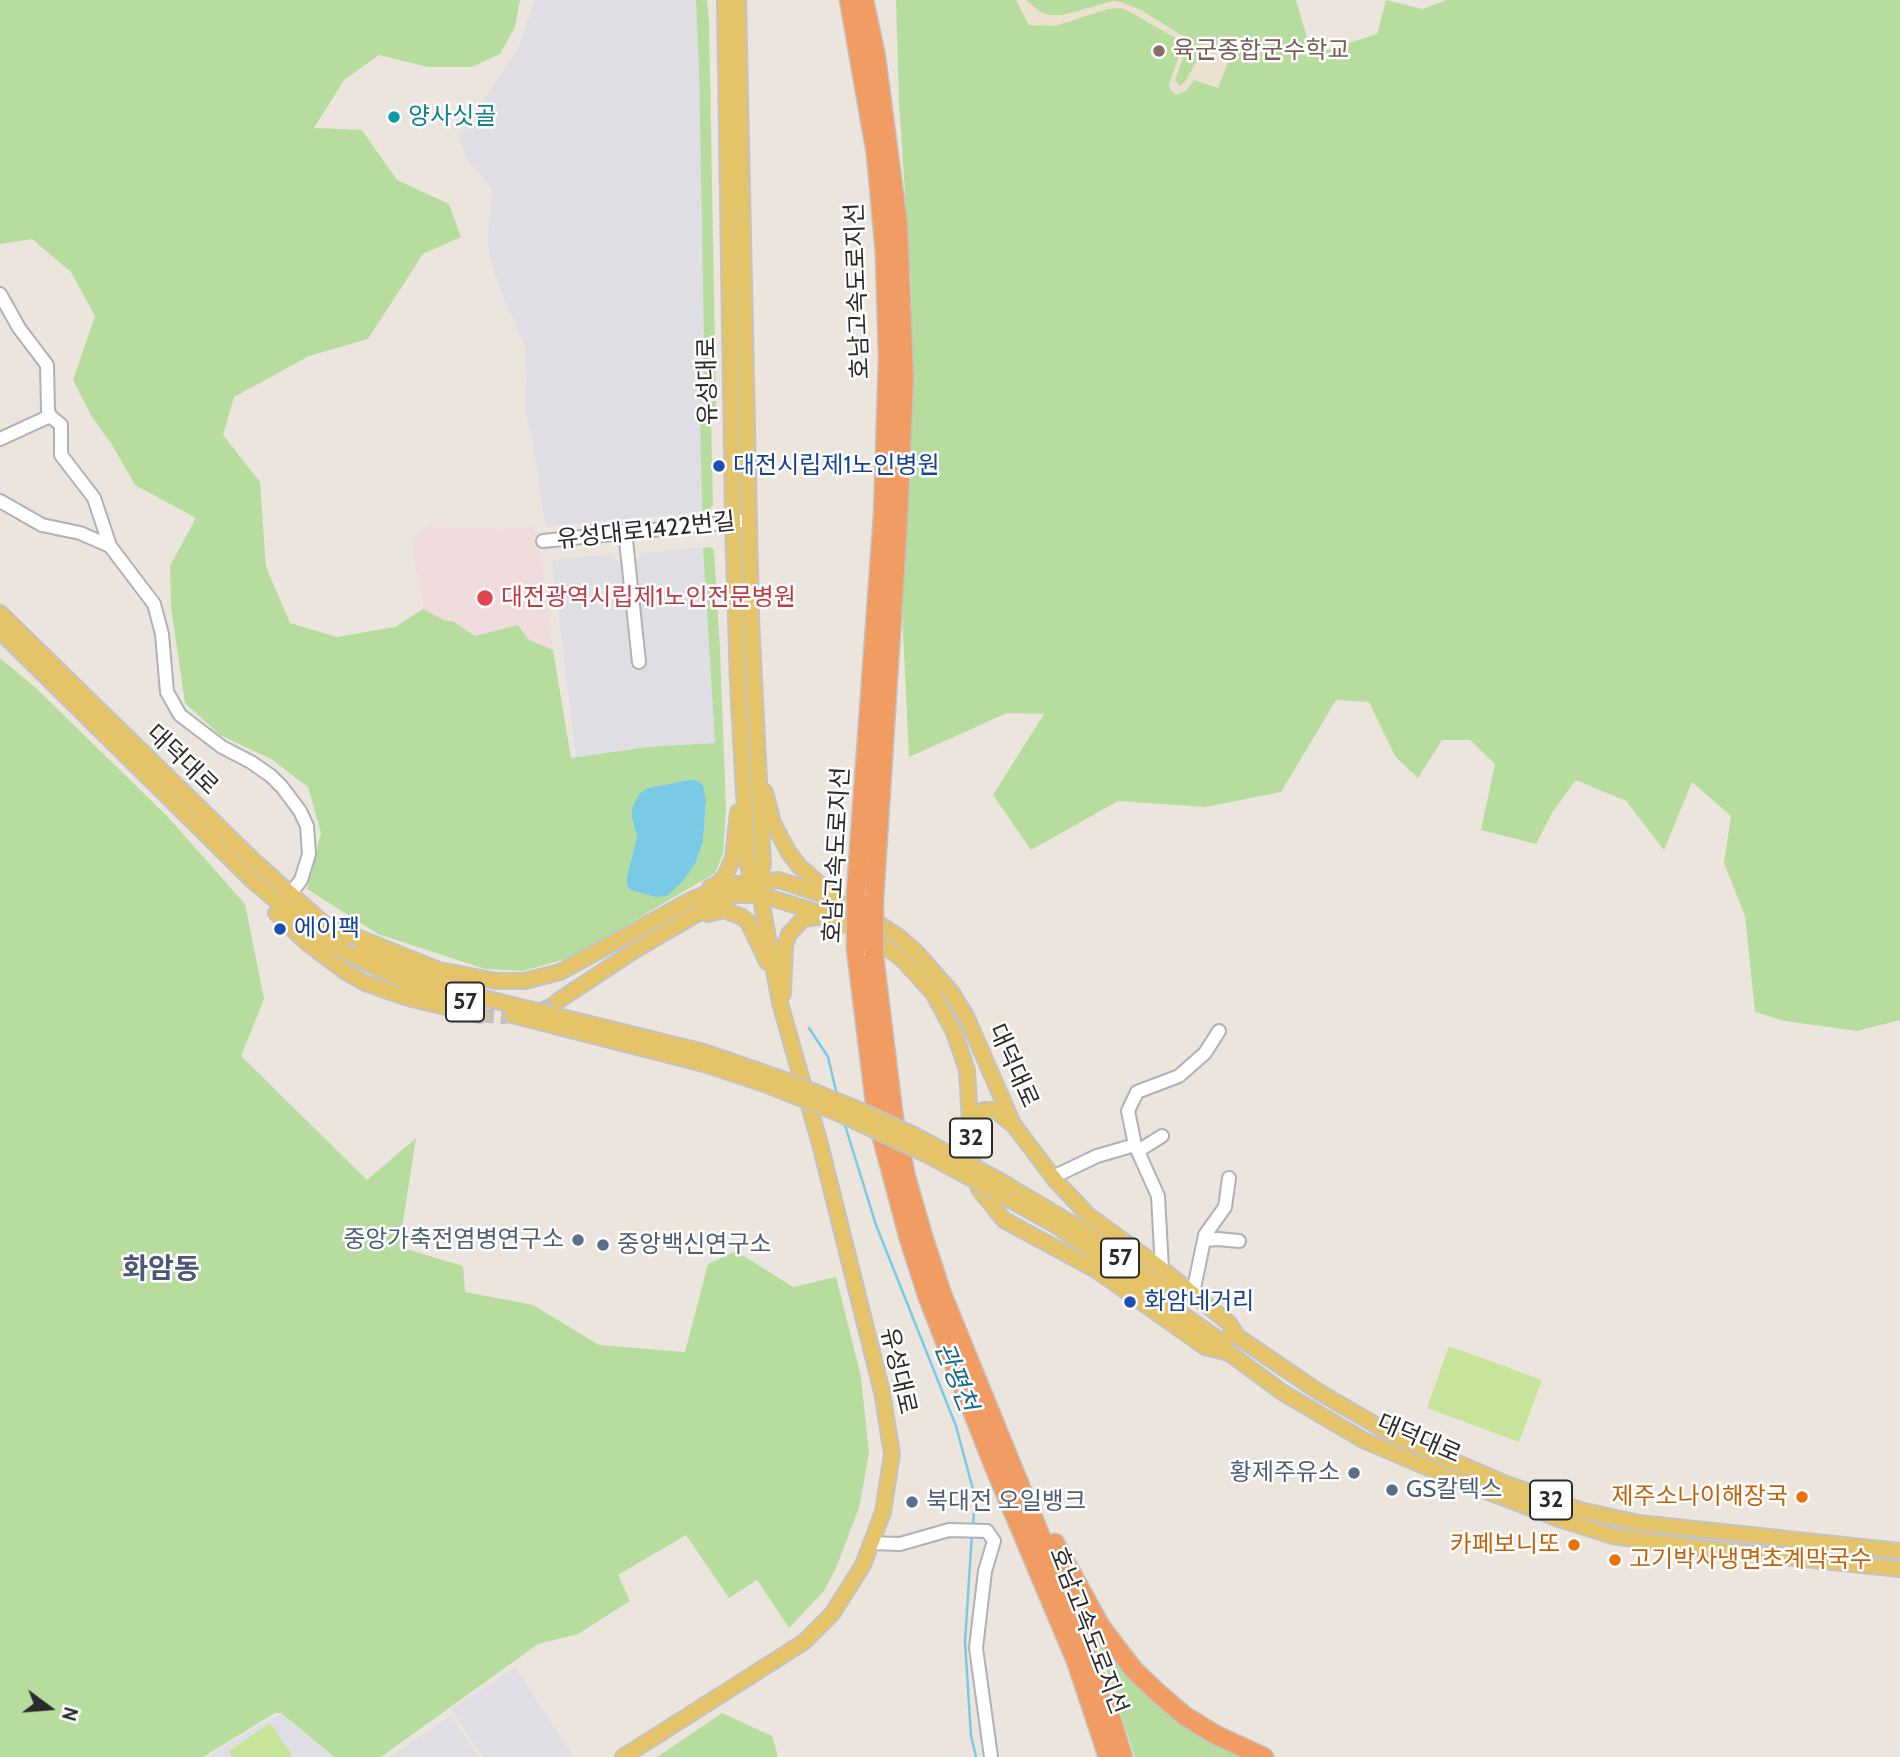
<!DOCTYPE html>
<html>
<head>
<meta charset="utf-8">
<style>
  body { margin:0 }
  #map { position:relative; width:1900px; height:1757px; overflow:hidden; background:#ebe5de; font-family:Cabin,sans-serif }
  canvas { display:block }
  .north { position:absolute; left:14px; top:1673px; width:70px; height:70px; -webkit-text-stroke:5px #fff; paint-order:stroke; rotate:106deg; font-size:19px; font-weight:700; line-height:28px; text-align:center; color:#2a2a2a }
  .north::after { content:''; display:block; margin:auto; width:24px; height:32px; background:#2a2a2a; clip-path:polygon(50% 0,100% 100%,50% 72%,0 100%) }
</style>
</head>
<body>
<div id="map">
<canvas width="1900" height="1757"></canvas>
<div class="north">N</div>
</div>
<script>
const ctx = document.querySelector('canvas').getContext('2d');
ctx.lineJoin = 'round';
function fillPath(path, color) { ctx.fillStyle = color; ctx.fill(path, 'evenodd'); }
const shape = rows => new Path2D(rows.map(r => 'M' + r).join(''));
function stroke(path, color, width, dash) { ctx.strokeStyle = color; ctx.lineWidth = width; ctx.lineCap = dash ? 'butt' : 'round'; ctx.setLineDash(dash || []); ctx.stroke(path); }
function label(font, color, halo, rows, align = 'center') {
  ctx.font = font + ' Cabin,"Noto Sans KR",sans-serif'; ctx.lineWidth = 5; ctx.setLineDash([]); ctx.textBaseline = 'middle'; ctx.strokeStyle = halo; ctx.fillStyle = color; for (const [text, x, y, turn = 0] of rows) {
    ctx.save(); ctx.translate(x, y); ctx.rotate((+turn || 0) * Math.PI / 180); ctx.textAlign = isNaN(turn) ? turn : align; if (halo) ctx.strokeText(text, 0, 0); ctx.fillText(text, 0, 0); ctx.restore();
  }
}
fillPath(shape([
  [535,0,696,0,699,70,705,402,700,418,702,512,549,526,545,523,533,441,526,412,527,369,524,343,501,292,489,253,488,236,492,189,467,159,459,137,518,49],
  [703,548,715,743,647,747,576,757,552,560,609,555,620,562,631,666,638,665,635,561,643,553],
  [515,1667,573,1757,483,1757,451,1709],
  [281,1714,332,1757,206,1757,270,1719],
  [451,1716,478,1757,389,1757]
]), '#dfdee4');
fillPath(shape([
  [1016,0,1204,0,1229,59,1218,89,1181,105,1029,25]
]), '#ebe1ce');
fillPath(shape([
  [431,526,503,529,533,526,541,552,553,650,529,640,518,625,475,637,454,622,444,620,423,609,422,587,413,558,413,540,420,531]
]), '#f1dcdd');
fillPath(shape([
  [0,0,520,0,515,27,500,54,472,67,428,67,379,55,344,80,314,128,362,130,397,180,449,204,461,237,423,254,368,339,309,356,234,397,223,435,260,482,266,567,290,623,337,637,395,627,423,609,444,620,454,622,475,636,518,625,529,640,553,650,571,758,647,747,715,743,703,548,711,547,714,550,720,649,726,809,723,854,715,873,572,957,523,971,485,969,378,934,307,889,321,833,308,787,271,759,220,735,185,703,171,607,170,566,196,518,135,485,111,443,92,417,73,380,95,316,71,272,32,239,0,244],
  [694,779,706,801,703,842,696,862,655,897,630,890,627,876,637,837,632,818,649,788],
  [696,0,707,0,709,21,716,406,711,419,713,505,707,512,702,512,700,418,705,402,699,70],
  [896,0,1016,0,1029,25,1055,26,1108,9,1120,8,1128,11,1179,40,1180,53,1169,84,1170,89,1176,95,1186,91,1194,80,1218,88,1229,59,1206,44,1185,82,1180,86,1175,80,1187,47,1188,39,1141,10,1121,2,1113,1,1063,15,1049,15,1040,12,1026,0,1296,0,1312,55,1377,34,1386,0,1422,9,1447,0,1900,0,1900,1020,1857,1031,1785,1021,1755,1012,1745,916,1724,863,1731,816,1692,782,1664,850,1626,801,1576,780,1553,811,1536,844,1481,830,1495,764,1470,740,1442,740,1418,778,1395,756,1369,702,1336,700,1281,792,1205,807,1118,801,1031,850,993,795,1044,714,1007,713,909,757,901,591,913,405,911,282,899,103],
  [0,658,35,687,168,817,245,904,264,999,241,1056,367,1180,416,1138,399,1247,463,1266,465,1292,533,1305,599,1345,685,1352,708,1264,736,1251,793,1287,836,1277,861,1377,869,1453,859,1508,836,1568,824,1591,789,1628,757,1580,729,1598,686,1535,618,1575,630,1601,578,1634,538,1644,381,1757,334,1757,281,1713,275,1713,203,1757,0,1757],
  [1090,1620,1126,1668,1252,1757,1135,1757],
  [722,1713,772,1736,778,1757,657,1757]
]), '#b6dd9e');
fillPath(shape([
  [1449,1346,1542,1380,1519,1442,1427,1408],
  [270,1723,293,1757,233,1757,229,1751]
]), '#c7e49b');
fillPath(shape([
  [694,779,703,785,706,801,703,842,696,862,683,881,667,896,655,897,630,890,627,885,627,876,637,837,632,818,632,808,636,800,640,793,648,788]
]), '#79cbe5');
stroke(shape([
  [809,1028,828,1057,837,1095],
  [844,1122,876,1225,956,1426,975,1497,973,1526],
  [972,1533,965,1642,971,1736,976,1757]
]), '#79cbe5', 2.5);
stroke(shape([
  [480,1015,503,1017,533,1013,558,1001]
]), '#c4c0ba', 14, [14, 7]);
const minor = shape([
  [0,294,19,328,47,365,48,410,50,416,61,425,61,455,94,498,110,546,154,604,162,634,167,692,180,715,222,747,251,762,271,776,282,787,300,811,307,826,309,854,301,880,290,894],
  [0,439,50,416],
  [0,501,42,525,80,533,110,546],
  [625,531,639,662],
  [543,541,742,521],
  [1138,1151,1162,1136],
  [1053,1177,1097,1156,1135,1145],
  [1204,1240,1218,1239,1239,1241],
  [1162,1269,1158,1196,1135,1145,1128,1111,1137,1092,1179,1076,1205,1053,1219,1031],
  [1193,1293,1205,1235,1225,1207,1229,1178],
  [871,1543,900,1544,949,1530,987,1531,994,1541,985,1571,976,1648,991,1757]
]);
const major = shape([
  [738,0,751,617,763,864,758,883],
  [0,613,254,861,321,921,345,937],
  [0,631,253,881,319,937,355,957,407,983,469,1003],
  [765,792,773,823,789,853,799,866,832,895],
  [710,887,719,883,726,874,733,858,738,812],
  [276,913,307,943,346,972,365,983,408,998,480,1015],
  [708,914,724,910,742,917,748,922,767,962],
  [338,932,357,937,439,970,496,981,525,981,560,972,693,899,729,885,779,880,821,894,870,918,899,937,917,953,952,993,967,1018,1013,1124,1056,1181,1088,1215,1162,1269,1229,1323,1238,1337],
  [362,949,424,977,472,995,704,1052],
  [783,994,785,945,789,934,803,919,823,916],
  [558,1001,635,950,709,907,735,895,761,895,833,917,880,943,902,959,933,993,954,1032,967,1070,972,1157,979,1189,1004,1220,1096,1270,1205,1347,1229,1353],
  [512,1015,704,1064],
  [971,1128,984,1110,995,1110,1012,1124],
  [1000,1181,1081,1229,1168,1292],
  [996,1192,1055,1225,1215,1337,1229,1353,1282,1392,1363,1440,1450,1477,1562,1520,1613,1536,1691,1547,1900,1569],
  [1230,1335,1238,1337,1319,1392,1393,1435,1504,1483,1580,1510,1639,1523,1900,1551],
  [623,1757,804,1642,832,1614,863,1565,883,1512,892,1454,882,1392,820,1144,780,1003,758,883,750,874,748,865,738,684,733,521,725,0]
]);
const highway = shape([
  [849,0,876,154,885,254,888,358,883,515,856,892],
  [864,0,876,57,898,224,904,378,898,521,874,899],
  [856,949,877,1119,909,1239,928,1298,993,1464,1076,1661,1108,1757],
  [874,956,894,1119,906,1177,923,1236,942,1294,1065,1596,1113,1724,1123,1757],
  [1055,1543,1101,1627,1134,1670,1157,1692,1185,1716,1216,1735,1264,1757]
]);
stroke(minor, '#aeb0ba', 16);
stroke(major, '#c3c3c3', 18);
stroke(highway, '#c3c3c3', 21);
stroke(minor, '#fff', 12);
stroke(major, '#e5c469', 14);
stroke(highway, '#f19c63', 18);
const majorBridge = shape([
  [704,1052,785,1080,862,1111,914,1135,1000,1181],
  [704,1064,767,1085,840,1114,930,1156,996,1192]
]);
const highwayBridge = shape([
  [856,892,856,949],
  [874,956,874,899]
]);
stroke(majorBridge, '#c3c3c3', 18, []);
stroke(highwayBridge, '#c3c3c3', 21, []);
stroke(majorBridge, '#e5c469', 14);
stroke(highwayBridge, '#f19c63', 18);
for (const [x, y, r, color] of [
  [1159,51,7,"#8d6e63"],
  [394,117,7,"#0f9aa8"],
  [719,466,7,"#1a4fb4"],
  [485,598,9,"#e0444e"],
  [280,929,7,"#1a4fb4"],
  [578,1240,7,"#5c6f8a"],
  [603,1245,7,"#5c6f8a"],
  [1130,1302,7,"#1a4fb4"],
  [1354,1473,7,"#5c6f8a"],
  [1392,1490,7,"#5c6f8a"],
  [1802,1497,7,"#e8710a"],
  [912,1502,7,"#5c6f8a"],
  [1574,1545,7,"#e8710a"],
  [1615,1560,7,"#e8710a"]
]) { const dot = new Path2D(); dot.arc(x, y, r, 0, 2 * Math.PI); ctx.fillStyle = color; ctx.fill(dot); stroke(dot, '#fff', 2.5); }
for (const [x, y, w] of [
  [465,1002,38],
  [971,1138,42],
  [1120,1258,38],
  [1551,1500,42]
]) { const box = new Path2D(); box.roundRect(x - w / 2, y - 19.5, w, 39, 5); ctx.fillStyle = '#fff'; ctx.fill(box); stroke(box, '#2a2a2a', 2); }
label('bold 23px', '#2a2a2a', null, [
  ["57",465,1002],
  ["32",971,1138],
  ["57",1120,1258],
  ["32",1551,1500]
]);
label('24px', '#785e54', '#fff', [
  ["육군종합군수학교",1173,51]
], 'left');
label('24px', '#0d838f', '#fff', [
  ["양사싯골",408,117]
], 'left');
label('24px', '#2a2a2a', '#fff', [
  ["호남고속도로지선",858,291,-92],
  ["유성대로",708,381,-91],
  ["유성대로1422번길",646,531,-6],
  ["대덕대로",182,760,44],
  ["호남고속도로지선",837,855,-87],
  ["대덕대로",1013,1066,66],
  ["유성대로",898,1371,77],
  ["대덕대로",1419,1439,23],
  ["호남고속도로지선",1088,1631,69]
]);
label('24px', '#164399', '#fff', [
  ["대전시립제1노인병원",733,466],
  ["에이팩",294,929],
  ["화암네거리",1144,1302]
], 'left');
label('24px', '#be3a42', '#fff', [
  ["대전광역시립제1노인전문병원",501,598]
], 'left');
label('24px', '#4e5e75', '#fff', [
  ["중앙가축전염병연구소",564,1240,"right"],
  ["중앙백신연구소",617,1245],
  ["황제주유소",1340,1473,"right"],
  ["GS칼텍스",1406,1490],
  ["북대전 오일뱅크",926,1502]
], 'left');
label('24px', '#c56008', '#fff', [
  ["제주소나이해장국",1788,1497],
  ["카페보니또",1560,1545],
  ["고기박사냉면초계막국수",1629,1560,"left"]
], 'right');
label('italic 26px', '#186b90', '#fff', [
  ["관평천",955,1377,68]
]);
label('bold 28px', '#4e5777', '#fff', [
  ["화암동",161,1270]
]);
</script>
</body>
</html>
